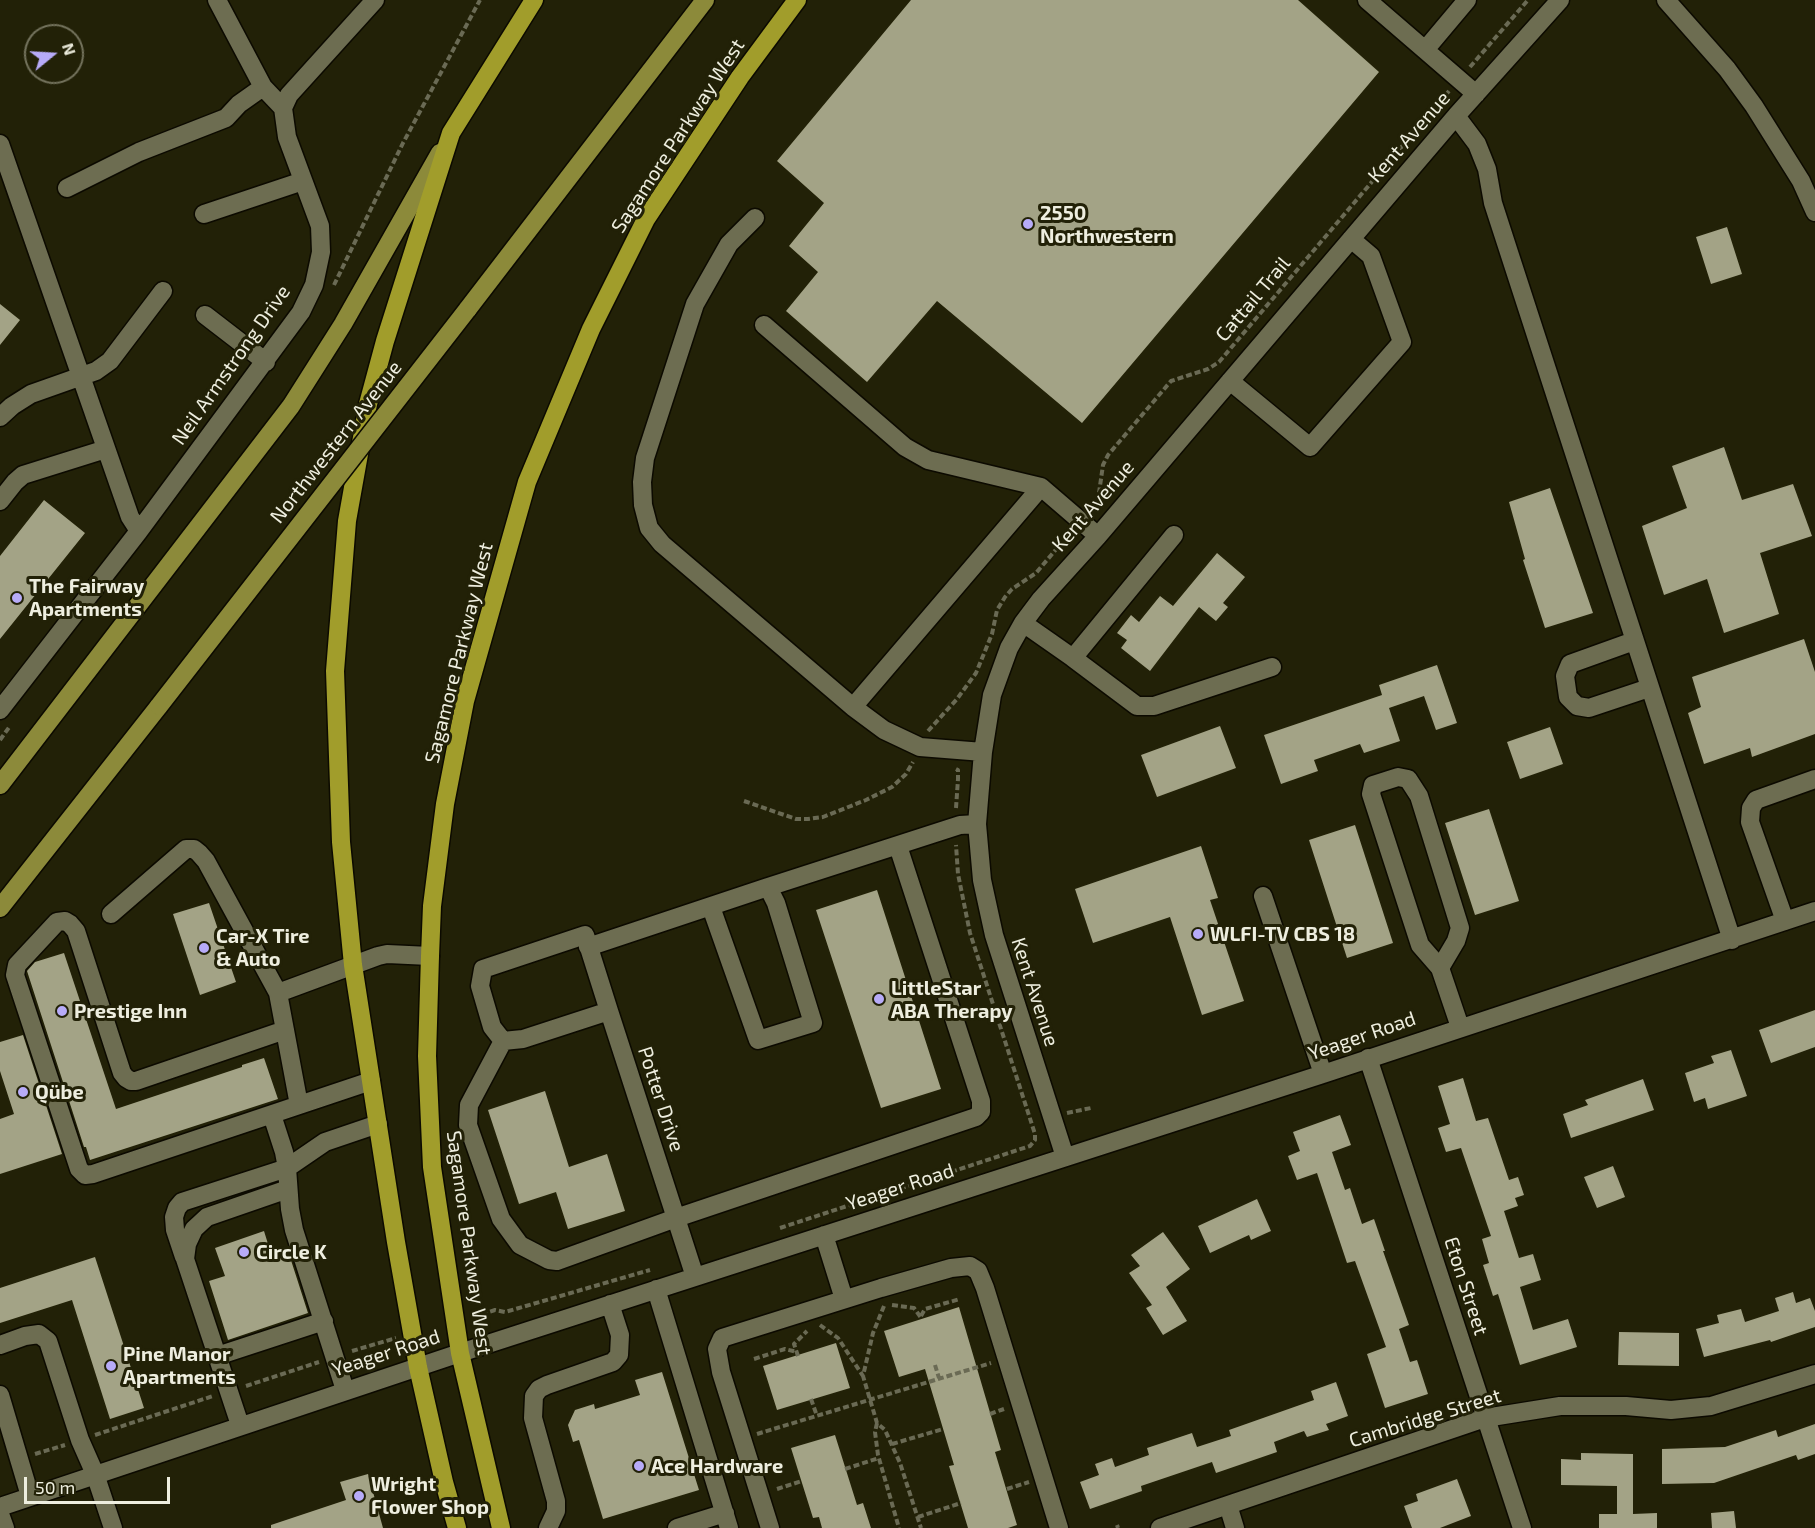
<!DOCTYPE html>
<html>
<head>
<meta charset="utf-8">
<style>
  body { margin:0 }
  #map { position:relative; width:1815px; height:1528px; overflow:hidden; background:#222107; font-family:"Exo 2",sans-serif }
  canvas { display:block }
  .north { position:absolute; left:24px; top:24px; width:60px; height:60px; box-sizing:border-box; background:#222107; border:2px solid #74735d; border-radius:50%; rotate:72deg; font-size:16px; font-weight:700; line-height:24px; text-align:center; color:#eeeedf }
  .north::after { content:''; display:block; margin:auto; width:21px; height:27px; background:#b7abf8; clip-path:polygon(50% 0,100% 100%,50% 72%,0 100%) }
  .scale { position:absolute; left:24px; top:1477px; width:146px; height:27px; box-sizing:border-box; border:3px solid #eeeedf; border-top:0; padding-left:8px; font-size:18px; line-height:21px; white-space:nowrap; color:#eeeedf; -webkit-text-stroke:4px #222107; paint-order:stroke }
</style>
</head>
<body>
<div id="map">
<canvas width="1815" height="1528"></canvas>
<div class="north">N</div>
<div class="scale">50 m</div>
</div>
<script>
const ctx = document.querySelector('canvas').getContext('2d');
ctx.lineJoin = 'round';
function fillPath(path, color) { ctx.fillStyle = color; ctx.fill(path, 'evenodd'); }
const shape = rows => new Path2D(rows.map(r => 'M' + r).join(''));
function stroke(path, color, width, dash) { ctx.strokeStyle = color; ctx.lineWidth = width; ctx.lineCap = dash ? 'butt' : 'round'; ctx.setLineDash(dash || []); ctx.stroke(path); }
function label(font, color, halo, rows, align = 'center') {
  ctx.font = font + ' "Exo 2",sans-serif'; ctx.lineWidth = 6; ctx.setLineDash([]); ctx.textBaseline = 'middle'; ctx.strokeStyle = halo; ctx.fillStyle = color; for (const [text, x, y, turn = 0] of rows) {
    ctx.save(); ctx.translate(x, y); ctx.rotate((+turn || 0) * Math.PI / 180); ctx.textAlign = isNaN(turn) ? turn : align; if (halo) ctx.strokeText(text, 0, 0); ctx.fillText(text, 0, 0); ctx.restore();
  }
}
fillPath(shape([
  [911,0,1298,0,1379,72,1082,423,937,301,867,382,786,311,818,272,789,246,824,203,777,161],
  [1727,227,1742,274,1711,284,1696,237],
  [0,304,20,320,0,345],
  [1724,447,1742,500,1793,484,1812,536,1760,553,1779,614,1724,633,1707,579,1664,595,1642,526,1687,508,1672,466],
  [1550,488,1593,613,1545,628,1523,560,1525,559,1509,502],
  [44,500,85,533,0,639,0,556],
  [1217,553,1245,577,1223,603,1228,607,1216,621,1199,607,1150,671,1121,648,1127,640,1117,633,1131,615,1139,622,1160,596,1173,606],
  [1804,639,1815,672,1815,734,1752,757,1750,748,1704,764,1688,713,1701,707,1692,677],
  [1437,665,1457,723,1436,730,1424,696,1389,708,1400,741,1364,753,1360,744,1314,760,1318,771,1281,784,1264,735,1382,695,1379,685],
  [1220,726,1236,768,1157,797,1141,755],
  [1550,727,1563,764,1520,779,1507,742],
  [1489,809,1519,901,1475,915,1445,823],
  [1355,825,1393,943,1347,958,1309,840],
  [1201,846,1218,898,1210,900,1244,1001,1202,1015,1170,917,1093,943,1075,889],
  [877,890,941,1089,881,1108,816,910],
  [209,903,236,982,200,995,173,914],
  [64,953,116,1109,242,1067,242,1065,264,1058,278,1099,90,1160,86,1147,84,1147,27,971,35,962],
  [1815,1010,1815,1047,1771,1063,1759,1030],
  [23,1035,62,1154,0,1174,0,1119,14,1114,0,1071,0,1042],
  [1731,1050,1747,1096,1708,1109,1705,1098,1694,1102,1685,1073,1714,1063,1711,1056],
  [1463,1078,1476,1121,1488,1118,1509,1180,1518,1177,1524,1195,1515,1198,1518,1206,1504,1211,1519,1258,1533,1254,1541,1280,1520,1287,1533,1330,1568,1319,1577,1347,1520,1365,1498,1294,1493,1296,1483,1265,1489,1263,1482,1239,1491,1236,1461,1148,1446,1152,1438,1128,1450,1124,1438,1086],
  [1643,1079,1654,1110,1571,1138,1563,1114,1588,1105,1585,1100],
  [545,1091,569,1167,607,1154,625,1211,568,1229,556,1192,519,1204,488,1110],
  [1340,1115,1351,1145,1332,1152,1345,1190,1350,1188,1362,1224,1374,1219,1385,1251,1383,1251,1409,1325,1399,1329,1410,1362,1417,1360,1428,1394,1385,1408,1367,1354,1386,1347,1355,1261,1347,1263,1317,1173,1297,1180,1288,1156,1300,1151,1293,1132],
  [1613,1166,1625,1197,1597,1208,1584,1177],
  [1257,1199,1271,1231,1251,1240,1249,1235,1210,1253,1198,1226],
  [264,1231,273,1260,289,1254,308,1313,228,1340,209,1281,225,1276,215,1248],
  [1163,1232,1190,1269,1166,1287,1187,1321,1163,1335,1146,1308,1152,1305,1129,1273,1140,1266,1131,1255],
  [95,1257,144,1408,110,1419,72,1300,0,1323,0,1288],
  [1793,1292,1796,1303,1810,1298,1815,1311,1815,1327,1771,1342,1770,1340,1704,1357,1696,1329,1719,1323,1717,1315,1741,1309,1745,1322,1779,1311,1775,1298],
  [959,1307,1001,1450,995,1452,1017,1525,1008,1528,968,1528,949,1466,954,1465,925,1369,899,1377,884,1331],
  [1619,1332,1679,1333,1679,1366,1618,1365],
  [836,1343,850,1388,777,1410,763,1366],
  [662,1372,699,1490,603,1519,579,1440,573,1442,568,1425,575,1410,594,1404,595,1409,640,1395,635,1380],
  [1336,1382,1348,1416,1326,1424,1329,1430,1307,1437,1304,1431,1274,1442,1277,1452,1216,1473,1212,1462,1141,1486,1142,1491,1090,1509,1080,1482,1099,1475,1095,1464,1112,1458,1115,1467,1149,1455,1147,1448,1192,1433,1197,1447,1231,1436,1229,1430,1314,1400,1311,1391],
  [1815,1424,1815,1454,1798,1460,1796,1455,1714,1483,1662,1484,1662,1449,1725,1447,1776,1430,1778,1437],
  [835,1435,857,1505,863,1503,871,1528,822,1528,819,1517,813,1518,791,1448],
  [1581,1453,1633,1454,1633,1514,1657,1513,1657,1528,1599,1528,1599,1514,1617,1514,1617,1486,1561,1485,1561,1459,1581,1460],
  [368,1474,383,1528,271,1528,271,1525,346,1500,340,1482],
  [1457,1479,1471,1516,1440,1528,1412,1528,1404,1506,1418,1501,1416,1494],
  [1734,1511,1736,1528,1712,1528,1711,1513]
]), '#a3a386');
const minor = shape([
  [217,0,263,87,283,108],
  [1367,0,1425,50],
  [1467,0,1425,50,1476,94],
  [1666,0,1727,69,1754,106,1801,181,1815,212],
  [1456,116,1477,144,1487,169,1493,203,1732,940],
  [0,144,130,517,139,531],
  [67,188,139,152,226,118,239,104,263,87],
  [204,214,303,181],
  [755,218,729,244,695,304,645,458,642,482,643,505,649,528,662,544,853,707],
  [205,315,266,362],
  [764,325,905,447,928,460,1041,487],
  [1230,381,1310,447,1402,342,1371,256,1351,239],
  [0,417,12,406,31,394,96,371,110,361,163,291],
  [0,501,15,482,23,475,106,449],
  [1023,623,1073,658,1137,706,1154,706,1272,667],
  [1634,641,1570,664,1565,676,1568,697,1577,706,1589,708,1649,688],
  [1073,658,1174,535],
  [0,710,139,531,301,312,314,285,321,252,320,226,287,137,283,108,289,95,375,0],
  [983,752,920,747,884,730,853,707,1041,487,1098,536],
  [1263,896,1323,1074],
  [711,907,758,1040,813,1023,776,903,768,887,960,825,977,824],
  [111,914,186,849,194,849,199,853,206,861,278,993,299,1105],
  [1785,921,1750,822,1751,808,1756,800,1815,779],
  [588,947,768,887],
  [1440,968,1456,941,1460,928,1419,796,1408,779,1398,777,1373,785,1371,794,1420,945,1440,968,1460,1027],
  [278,993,378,956,387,954,430,956],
  [609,1011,523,1039,503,1041,492,1027,480,986,483,969,585,935,609,1011,695,1277],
  [285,1030,136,1081,131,1081,126,1078,122,1073,76,931,70,924,65,921,57,922,17,965,15,975,79,1169,85,1175,93,1174,371,1081],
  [503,1041,469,1105,468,1125,501,1219,520,1245,549,1260,557,1261,676,1218,976,1117,981,1112,981,1101,898,846],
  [1368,1058,1522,1528],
  [1065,1157,994,935,982,880,977,824,983,752,992,695,1009,648,1023,623,1041,599,1098,536,1456,116,1560,0],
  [824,1235,844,1299],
  [184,1257,175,1230,174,1217,177,1208,182,1202,287,1168,284,1152,272,1115],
  [656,1289,729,1528],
  [0,1345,25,1336,39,1334,48,1341,80,1440,95,1474,113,1528],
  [217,1356,324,1321],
  [345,1390,294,1230,290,1209,287,1168,325,1142,378,1124],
  [0,1395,30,1496],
  [240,1425,185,1259,187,1244,194,1229,207,1217,288,1189],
  [1228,1505,1235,1528],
  [0,1507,460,1353,1323,1074,1815,911],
  [0,1514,5,1528],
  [548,1528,556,1511,556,1501,533,1418,534,1396,539,1389,547,1385,613,1362,619,1355,620,1335,610,1304],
  [677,1528,725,1513],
  [770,1528,721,1372,717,1349,722,1338,881,1288,951,1268,970,1266,978,1271,985,1288,1059,1528],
  [1160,1528,1485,1418,1560,1406,1626,1406,1671,1410,1711,1406,1815,1374]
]);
const major = shape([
  [467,310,705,0],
  [0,785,291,406,343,324,440,153],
  [0,908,159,706]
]);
const highway = shape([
  [457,1528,444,1482,418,1367,396,1242,353,965,341,842,335,671,347,521,368,404,385,341,451,133,534,0],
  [501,1528,460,1353,432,1167,427,1056,430,956,432,906,445,804,465,701,527,482,591,329,646,219,740,77,797,0]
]);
stroke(minor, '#0c0a00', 21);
stroke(major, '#0c0a00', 21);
stroke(highway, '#0c0a00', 21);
stroke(shape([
  [1470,67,1528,0],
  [334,285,403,143,480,0],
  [1091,509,1098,500,1103,465,1108,455,1171,381,1208,369,1219,362,1449,91],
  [928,731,957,699,976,673,992,634,997,610,1005,597,1012,589,1036,573,1070,533],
  [0,740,10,726],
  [744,801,796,819,808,819,823,817,866,800,892,787,906,774,913,762],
  [956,808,958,779,958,770,956,769],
  [1067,1113,1091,1108],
  [780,1228,1030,1146,1035,1140,1035,1134,970,933,958,874,956,845],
  [892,1305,914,1308,922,1319],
  [884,1306,873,1333,863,1376,877,1423,885,1430,900,1463,921,1528],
  [921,1316,925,1309,960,1299],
  [473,1317,495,1310,505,1312,650,1270],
  [820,1325,838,1338,863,1376],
  [352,1351,396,1338],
  [798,1356,794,1344,807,1331],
  [754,1359,785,1349,797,1352],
  [935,1365,939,1378],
  [246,1386,319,1362],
  [811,1399,817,1416],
  [990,1414,1004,1409],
  [877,1423,875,1432,878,1455,899,1528],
  [757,1434,991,1363],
  [95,1435,213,1396],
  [892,1444,943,1429],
  [35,1454,65,1445],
  [845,1469,879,1458],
  [777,1489,802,1481],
  [1007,1489,1029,1482],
  [918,1517,961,1503],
  [1117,1525,1118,1528]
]), '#6a6a54', 4, [6, 3]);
stroke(minor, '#6d6d51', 18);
stroke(major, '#8c8a3a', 18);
stroke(highway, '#a19d2b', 18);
const majorBridge = shape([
  [159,706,467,310]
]);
stroke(majorBridge, '#0c0a00', 21, []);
stroke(majorBridge, '#8c8a3a', 18);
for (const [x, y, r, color] of [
  [1028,224,6,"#b7abf8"],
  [17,598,6,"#b7abf8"],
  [1198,934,6,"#b7abf8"],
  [204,948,6,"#b7abf8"],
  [879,999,6,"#b7abf8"],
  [62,1011,6,"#b7abf8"],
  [23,1092,6,"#b7abf8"],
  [244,1252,6,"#b7abf8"],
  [111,1366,6,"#b7abf8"],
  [639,1466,6,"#b7abf8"],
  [359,1496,6,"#b7abf8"]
]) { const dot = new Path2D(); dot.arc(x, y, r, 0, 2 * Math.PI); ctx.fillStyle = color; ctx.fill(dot); stroke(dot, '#222107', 2); }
label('20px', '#eeeedf', '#222107', [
  ["Sagamore Parkway West",678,136,-57],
  ["Kent Avenue",1409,137,-49],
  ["Cattail Trail",1253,299,-50],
  ["Neil Armstrong Drive",231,365,-55],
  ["Northwestern Avenue",336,442,-52],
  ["Kent Avenue",1093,506,-49],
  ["Sagamore Parkway West",459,653,-76],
  ["Kent Avenue",1035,992,72],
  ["Yeager Road",1362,1036,-19],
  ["Potter Drive",661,1099,72],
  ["Yeager Road",900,1187,-18],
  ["Sagamore Parkway West",469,1243,82],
  ["Eton Street",1466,1286,72],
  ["Yeager Road",386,1353,-18],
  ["Cambridge Street",1425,1418,-17]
]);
label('bold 20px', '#eeeedf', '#222107', [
  ["2550",1040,213],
  ["Northwestern",1040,236],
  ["The Fairway",29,586],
  ["Apartments",29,609],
  ["WLFI-TV CBS 18",1210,934],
  ["Car-X Tire",216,936],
  ["& Auto",216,959],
  ["LittleStar",891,988],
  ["ABA Therapy",891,1011],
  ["Prestige Inn",74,1011],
  ["Qübe",35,1092],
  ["Circle K",256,1252],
  ["Pine Manor",123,1354],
  ["Apartments",123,1377],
  ["Ace Hardware",651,1466],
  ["Wright",371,1484],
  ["Flower Shop",371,1507]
], 'left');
</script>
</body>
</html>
